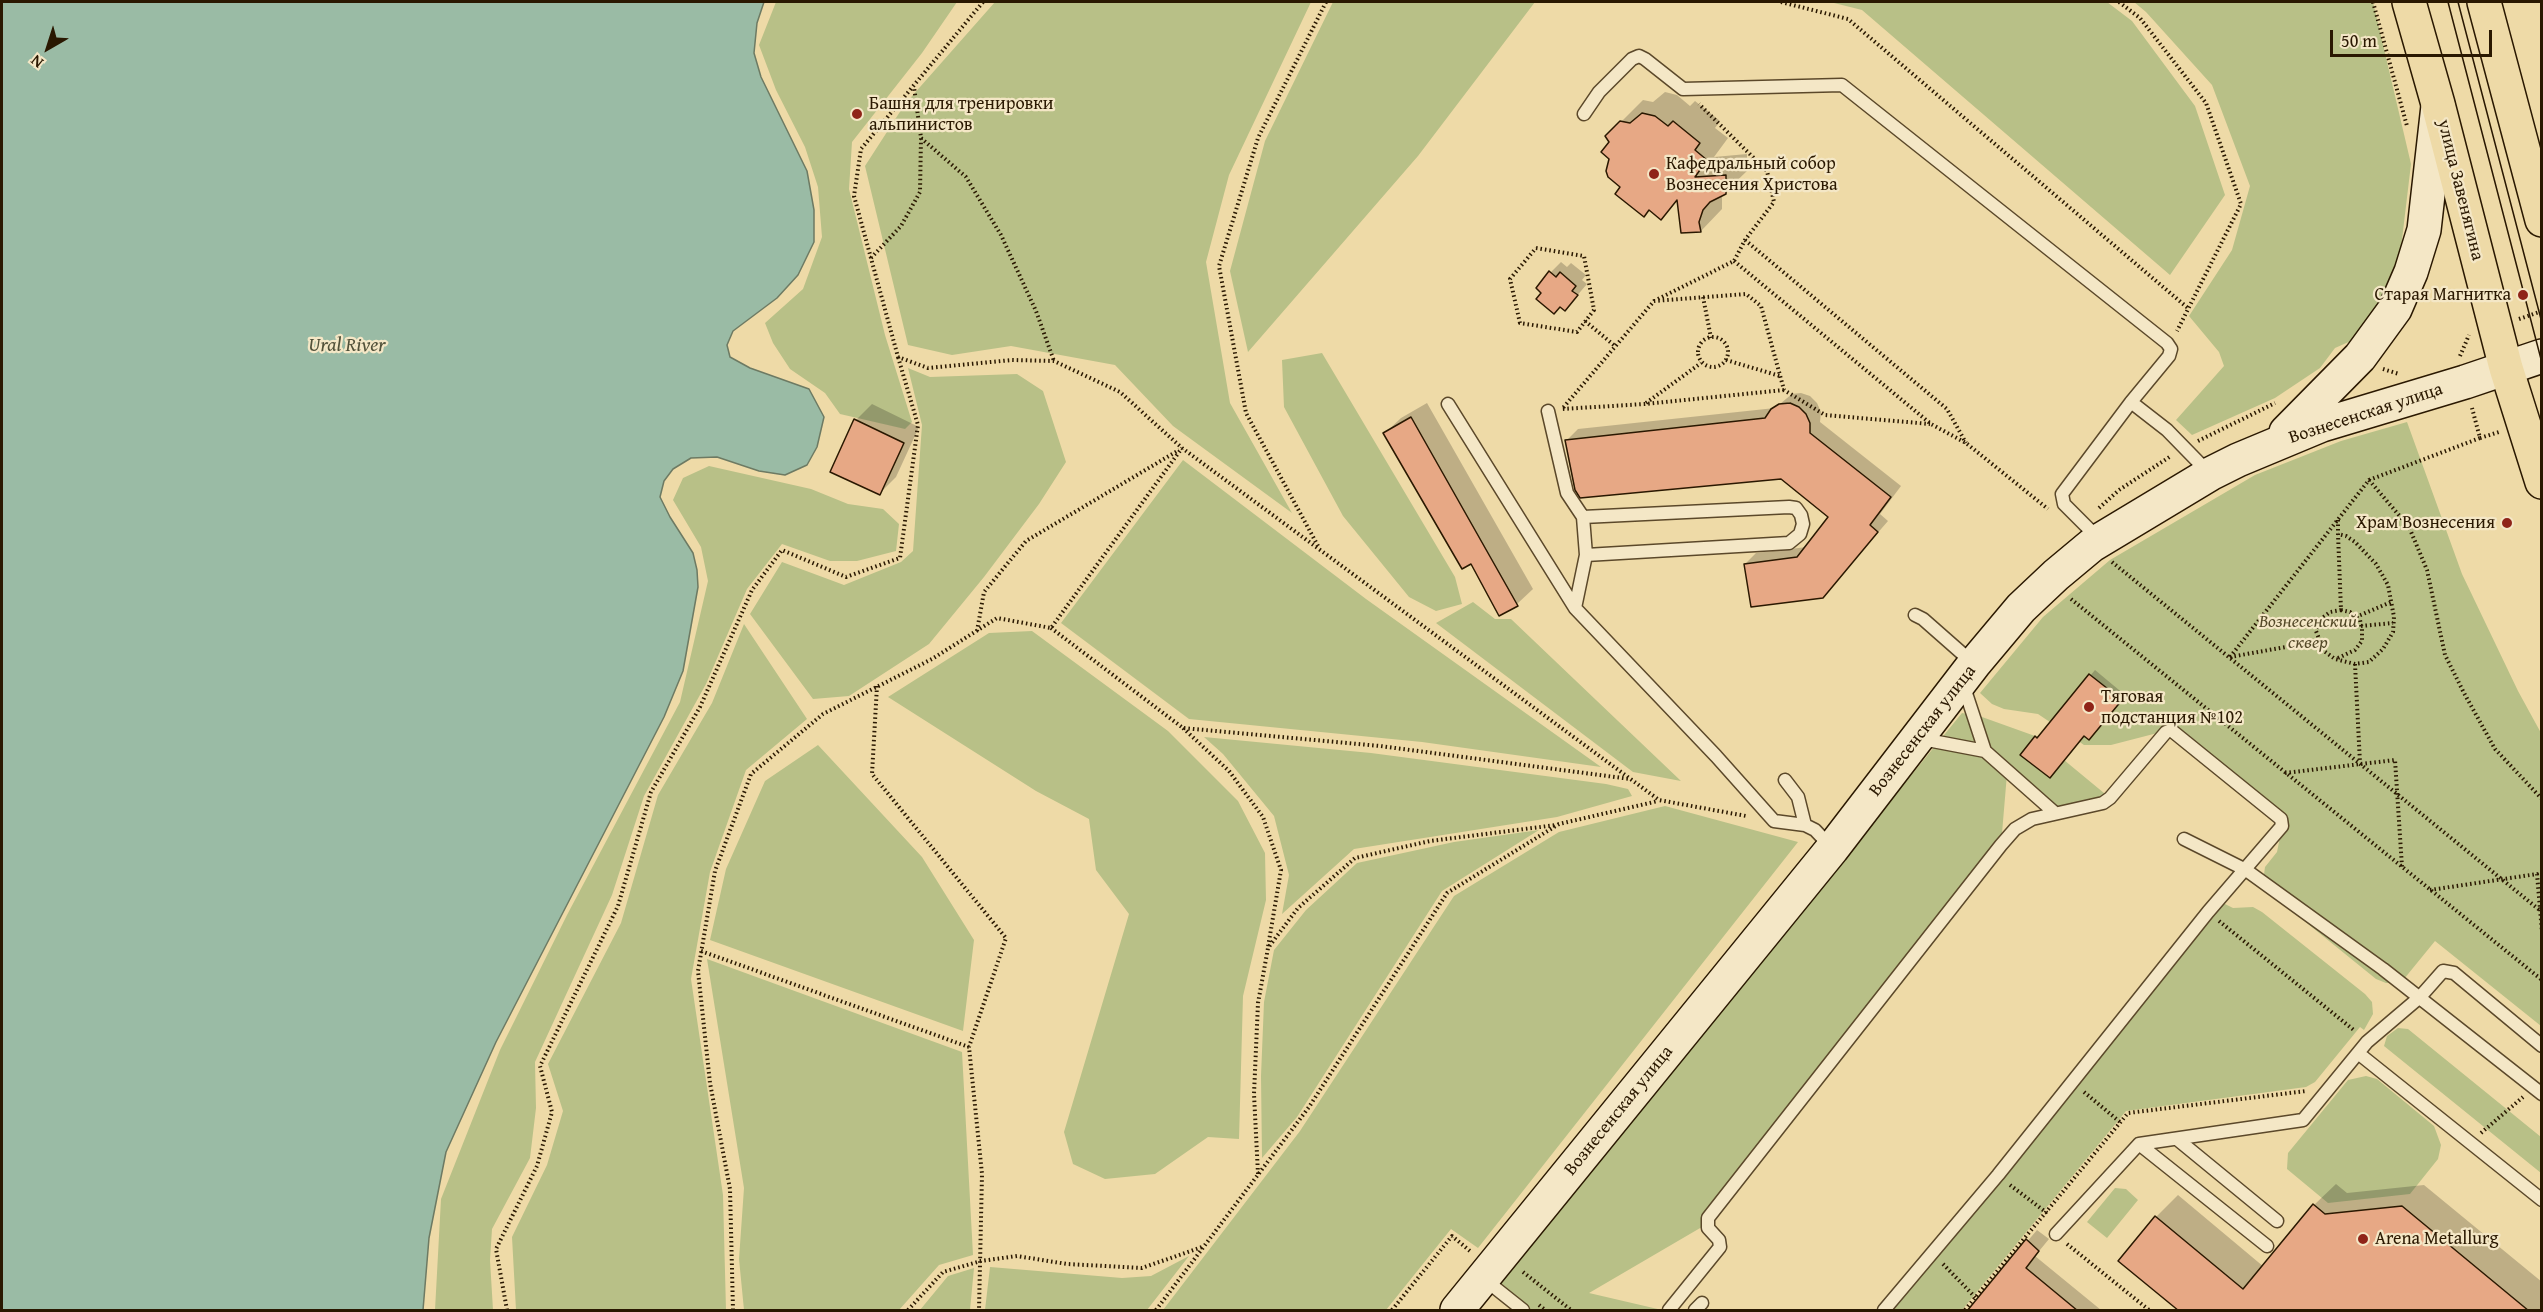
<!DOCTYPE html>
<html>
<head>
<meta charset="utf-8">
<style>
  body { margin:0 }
  #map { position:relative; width:2543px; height:1312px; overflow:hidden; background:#eedaa7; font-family:"Gentium Book Plus",serif }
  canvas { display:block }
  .frame { position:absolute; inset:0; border:3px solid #2a1801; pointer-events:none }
  .north { position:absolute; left:18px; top:18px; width:60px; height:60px; -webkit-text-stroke:4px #f4e7c6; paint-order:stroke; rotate:219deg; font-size:16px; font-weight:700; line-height:24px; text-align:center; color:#2a1801 }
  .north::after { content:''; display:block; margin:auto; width:21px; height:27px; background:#2a1801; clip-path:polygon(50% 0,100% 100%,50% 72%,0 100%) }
  .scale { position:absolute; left:2330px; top:30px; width:162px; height:27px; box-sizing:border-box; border:3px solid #2a1801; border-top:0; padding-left:8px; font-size:18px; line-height:21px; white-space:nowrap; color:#2a1801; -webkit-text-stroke:4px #f4e7c6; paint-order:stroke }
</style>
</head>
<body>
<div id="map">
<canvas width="2543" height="1312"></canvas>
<div class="frame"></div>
<div class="north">N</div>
<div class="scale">50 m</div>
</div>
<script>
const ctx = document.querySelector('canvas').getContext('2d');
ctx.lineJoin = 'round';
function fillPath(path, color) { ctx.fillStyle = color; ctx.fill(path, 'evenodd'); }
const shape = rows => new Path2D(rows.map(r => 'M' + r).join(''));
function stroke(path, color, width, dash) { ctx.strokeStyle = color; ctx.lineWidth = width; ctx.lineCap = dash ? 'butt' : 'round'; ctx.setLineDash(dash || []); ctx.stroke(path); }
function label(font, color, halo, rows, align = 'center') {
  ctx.font = font + ' "Gentium Book Plus",serif'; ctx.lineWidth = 4.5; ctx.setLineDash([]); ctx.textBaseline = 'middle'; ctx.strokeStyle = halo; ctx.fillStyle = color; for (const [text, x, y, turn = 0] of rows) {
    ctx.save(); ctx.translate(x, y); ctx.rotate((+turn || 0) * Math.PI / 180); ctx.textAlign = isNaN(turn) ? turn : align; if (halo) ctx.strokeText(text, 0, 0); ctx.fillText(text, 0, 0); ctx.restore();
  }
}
fillPath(shape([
  [776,2,957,2,922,53,852,142,849,189,885,335,912,422,905,429,840,414,825,393,790,369,773,343,765,323,803,289,822,237,818,187,805,147,776,90,759,45],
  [995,2,1311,2,1229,175,1206,262,1230,403,1292,513,1173,426,1115,365,1011,346,952,355,908,345,865,166,905,104],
  [1333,2,1535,2,1418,156,1248,352,1230,271,1265,141],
  [1830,2,2107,2,2132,21,2195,106,2225,195,2170,275,1862,10],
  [2134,2,2373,2,2411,164,2398,273,2362,336,2335,348,2320,368,2275,398,2192,435,2176,420,2224,366,2219,352,2189,316,2232,250,2250,186,2212,85,2146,12],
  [1322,353,1455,577,1462,604,1436,611,1409,597,1343,516,1284,407,1282,360],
  [908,368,930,377,1017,374,1043,391,1066,462,1039,504,984,577,929,644,849,696,813,699,750,614,782,562,844,585,901,562,913,551,922,425],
  [2407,422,2462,574,2518,691,2541,733,2541,1026,2435,941,2404,979,2396,983,2386,983,2376,979,2271,894,2263,882,2265,867,2277,852,2283,822,2169,730,2111,745,2084,745,2038,714,2004,709,1992,704,1980,693,2043,617,2110,560,2255,475,2341,441],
  [1183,460,1366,599,1601,767,1422,742,1189,719,1061,623],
  [709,466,811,489,848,504,883,509,899,524,896,551,857,561,830,561,782,544,747,589,706,684,644,796,612,895,535,1062,536,1108,530,1158,492,1229,490,1260,493,1310,435,1310,441,1199,500,1050,567,915,680,702,708,581,701,547,673,500,683,478],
  [1473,602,1495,619,1511,619,1681,781,1633,772,1436,623],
  [744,624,807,719,746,770,710,872,691,979,723,1195,726,1310,516,1310,512,1237,547,1165,563,1111,548,1064,621,923,658,795,712,703],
  [1032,631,1168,731,1238,801,1265,853,1266,900,1243,996,1239,1139,1208,1137,1155,1174,1105,1179,1073,1164,1064,1132,1129,914,1096,870,1089,819,1036,791,888,697,989,633],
  [1962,713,1982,717,2035,736,2021,755,2050,778,2064,760,2110,798,2055,813,2007,774,2001,845,1707,1224,1589,1293,1662,1310,1525,1310,1500,1284,1500,1276,1517,1258],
  [1204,737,1371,753,1606,784,1628,789,1632,796,1557,817,1354,849,1282,914,1289,875,1274,816,1223,754],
  [818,745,922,857,974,940,963,1031,710,940,726,869,765,781],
  [1665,806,1798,842,1478,1248,1451,1229,1386,1310,1163,1310,1300,1131,1454,896,1559,832],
  [1539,830,1442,891,1297,1117,1262,1158,1261,1076,1264,1002,1274,950,1306,910,1357,863,1454,842],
  [2217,900,2233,908,2253,907,2262,912,2365,994,2372,1002,2373,1014,2364,1030,2360,1027,2315,1082,2306,1087,2126,1111,1962,1310,1884,1310],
  [707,959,962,1052,973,1255,939,1265,899,1310,744,1310,739,1259,744,1188],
  [2398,1028,2408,1029,2541,1137,2541,1173,2384,1046,2387,1036],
  [2366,1076,2377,1079,2434,1126,2441,1145,2438,1159,2410,1194,2328,1203,2287,1169,2288,1153,2348,1080],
  [2115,1188,2126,1189,2138,1200,2107,1238,2087,1222],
  [1189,1256,1147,1310,985,1310,990,1267,1122,1278,1151,1276],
  [974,1268,970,1310,920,1310,948,1276]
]), '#b8c087');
const water = shape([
  [2,2,764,2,757,23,754,53,761,77,807,171,814,210,814,242,798,275,777,298,733,331,727,345,730,357,750,368,809,389,824,417,817,447,807,465,785,475,759,471,717,457,691,458,673,469,664,481,660,497,670,517,693,553,697,570,698,587,683,671,664,717,496,1042,446,1152,429,1238,423,1310,2,1310,2,2]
]);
fillPath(water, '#9abba5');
stroke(water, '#6d7a63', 1.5);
fillPath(shape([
  [1665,92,1677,95,1690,106,1695,101,1720,121,1715,128,1728,138,1714,157,1747,154,1747,171,1722,195,1722,209,1701,231,1678,200,1660,218,1622,186,1611,158,1610,143,1607,136,1643,100,1653,102],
  [1561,262,1567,267,1571,263,1586,275,1582,280,1587,284,1575,298,1551,272],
  [1801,393,1810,396,1817,403,1821,412,1820,422,1901,486,1880,514,1888,521,1823,596,1745,564,1756,553,1807,547,1831,516,1782,477,1567,440,1578,429,1775,408,1792,394],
  [1427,403,1533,589,1517,604,1500,614,1472,562,1385,433,1401,418],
  [872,404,919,427,896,477,880,493,856,420],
  [2095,670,2125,695,2094,733,2085,734,2054,772,2036,737,2042,734],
  [2336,1184,2347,1193,2424,1185,2542,1282,2542,1310,2181,1310,2120,1261,2156,1217,2178,1195,2264,1267,2314,1205],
  [2037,1230,2049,1239,2035,1256,2101,1310,1969,1310]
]), '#0003');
const building = shape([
  [1642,113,1655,116,1668,126,1673,121,1700,143,1695,150,1707,160,1695,177,1726,175,1726,194,1710,202,1703,210,1699,222,1701,232,1681,233,1677,200,1661,220,1649,210,1644,217,1615,194,1620,187,1608,177,1606,171,1609,159,1601,152,1609,142,1605,136,1620,121,1630,123,1642,113],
  [1549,271,1556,277,1560,272,1576,286,1572,291,1578,295,1565,311,1560,307,1554,314,1536,299,1541,293,1536,288,1549,271],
  [1790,403,1799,407,1806,414,1810,423,1810,433,1891,497,1870,525,1878,532,1823,598,1751,607,1744,564,1797,557,1828,517,1781,479,1580,498,1575,490,1565,440,1765,418,1771,409,1779,404,1790,403],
  [1411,417,1518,606,1499,616,1471,564,1462,569,1383,433,1411,417],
  [854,419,904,443,880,495,830,472,854,419],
  [2089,674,2122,700,2089,740,2084,736,2050,778,2020,755,2035,736,2037,738,2089,674],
  [2313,1204,2325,1214,2402,1206,2529,1311,2179,1311,2118,1261,2155,1216,2243,1289,2313,1204],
  [2026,1239,2039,1251,2026,1268,2078,1311,1967,1311,2026,1239]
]);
fillPath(building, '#e7a885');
stroke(building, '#2a1801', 1.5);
const service = shape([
  [1584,114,1599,92,1632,59,1639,56,1645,59,1683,89,1842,85,2167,343,2171,349,2169,356,2131,402,2062,494,2064,504,2099,539],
  [2131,402,2167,430,2210,474],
  [1448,404,1575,608,1716,756,1774,821,1805,825,1815,830,1832,848],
  [1548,411,1567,493,1583,517,1586,555,1575,608],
  [1583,517,1789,507,1796,508,1801,515,1803,524,1800,534,1789,543,1586,555],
  [1915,615,1923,619,1973,663],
  [1963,684,1985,751],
  [1922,739,1985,751,2055,813],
  [1785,780,1798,797,1805,825],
  [2184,839,2246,870,2383,969,2542,1094],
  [2358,1053,2542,1200],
  [2177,1139,2277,1221],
  [2139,1144,2267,1246],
  [2056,1234,2139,1144,2303,1120,2367,1042,2420,997,2443,971,2454,973,2542,1046],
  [1484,1279,1523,1310],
  [1669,1310,1720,1247,1719,1240,1708,1228,1708,1218,2001,845,2015,829,2032,819,2103,803,2110,798,2166,732,2171,730,2281,819,2282,826,2208,912,1998,1175,1884,1310],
  [1695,1310,1702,1303]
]);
const secondary = shape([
  [2286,432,2360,357,2395,309,2411,272,2424,230,2438,106],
  [1457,1310,1832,849,1974,664,2021,608,2056,575,2092,545,2210,474,2238,460,2322,425,2465,382,2542,356]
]);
const primary = shape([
  [2409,2,2438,104,2506,368,2542,482],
  [2484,2,2542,220]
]);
stroke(service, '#5b482a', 15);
stroke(secondary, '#2a1801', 36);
stroke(primary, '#2a1801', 36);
stroke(shape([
  [983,2,861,149,854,196,898,357,928,368,1012,360,1054,361,1120,392,1182,448,1659,800,1746,816],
  [1781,2,1848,19,2189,309],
  [2119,2,2140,18,2206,103,2241,204,2177,331],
  [2373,2,2407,126],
  [921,138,966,177,1001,235,1036,311,1054,361],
  [1745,240,1947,409,1966,443],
  [1536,248,1584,256,1594,310,1577,332,1520,323,1510,279,1536,248],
  [871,258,901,226,920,192,921,138,914,87],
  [1734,261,1931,424,1966,443,2048,509],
  [1703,297,1711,338],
  [1658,299,1734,261,1745,240,1774,202,1767,171,1699,104],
  [2519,319,2542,311],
  [1585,321,1615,346],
  '1698 352a15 15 0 1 1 30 0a15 15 0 1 1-30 0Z',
  [2460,356,2469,335],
  [1726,360,1780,376],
  [2383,369,2399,374],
  [1784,390,1645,404,1562,409,1654,301,1746,294,1761,306,1784,390,1825,415,1930,424],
  [1646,403,1701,363],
  [2480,438,2499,432],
  [2198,441,2275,403],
  [2369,480,2409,527,2427,570,2445,655,2464,693,2495,749,2542,799],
  [2099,508,2119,490,2171,456],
  [2338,520,2338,534,2341,610,2330,612,2321,619,2316,631,2324,651,2335,659,2355,664,2369,662,2383,649,2393,632,2394,617,2388,585,2376,564,2355,542,2346,536,2338,534],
  [1318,546,1246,413,1219,266,1258,138,1326,2],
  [2112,562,2542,912],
  [2071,599,2542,980],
  [2356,617,2391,602],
  [2361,626,2393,623],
  [1051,628,1183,728,1380,746,1630,779],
  [977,631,984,592,1026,541,1179,450],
  [2230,657,2369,480,2480,438,2472,408],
  [2230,657,2319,641],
  [2338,658,2355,650,2362,641,2362,629,2360,620,2350,612,2341,610],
  [2355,664,2360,763],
  [877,686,872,774,1006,938,969,1047,982,1174,979,1310],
  [1183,728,1229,771,1263,817,1281,870,1268,947],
  [2285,773,2395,760,2402,867],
  [2430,890,2537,874,2542,932],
  [2219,921,2355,1031],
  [701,951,969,1047],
  [2084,1092,2120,1122],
  [2481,1133,2523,1097],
  [1258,1174,1254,1094,1258,1003,1268,948,1298,908,1355,858,1430,841,1556,825],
  [2010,1185,2047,1213],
  [2067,1244,2149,1310],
  [1943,1264,1976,1298],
  [1523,1272,1571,1310],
  [1539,1305,1545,1310],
  [507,1310,496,1249,537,1166,552,1112,540,1066,618,906,651,792,700,707,752,590,782,550,846,577,900,558,918,425,898,357],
  [733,1310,730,1189,710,1083,698,971,715,871,751,774,823,714,932,659,997,618,1051,628,1182,448],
  [908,1310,943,1272,981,1261,1017,1256,1067,1264,1142,1268,1202,1247],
  [1156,1310,1309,1107,1447,893,1559,824,1658,801],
  [1392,1310,1452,1236,1470,1251],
  [1965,1310,2128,1113,2306,1091]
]), '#2a1801', 4, [1.5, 3]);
stroke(service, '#f4e7c6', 12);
stroke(secondary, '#f4e7c6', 33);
stroke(primary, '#eedaa7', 33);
stroke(shape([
  [2448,2,2542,363],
  [2458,2,2542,323]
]), '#2a1801', 1.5);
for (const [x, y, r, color] of [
  [857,114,6,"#8f2418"],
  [1654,174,6,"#8f2418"],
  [2523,295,6,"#8f2418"],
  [2507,523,6,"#8f2418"],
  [2089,707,6,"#8f2418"],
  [2363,1239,6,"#8f2418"]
]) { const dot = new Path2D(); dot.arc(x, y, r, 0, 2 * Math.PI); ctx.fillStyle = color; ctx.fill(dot); stroke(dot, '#f4e7c6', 2); }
label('18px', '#2a1801', '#f4e7c6', [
  ["Башня для тренировки",869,104],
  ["альпинистов",869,125],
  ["Кафедральный собор",1666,164],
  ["Вознесения Христова",1666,185],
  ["Старая Магнитка",2511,295,"right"],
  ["Храм Вознесения",2495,523,"right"],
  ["Тяговая",2101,697],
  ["подстанция №102",2101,718],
  ["Arena Metallurg",2375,1239]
], 'left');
label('18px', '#2a1801', '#f4e7c6', [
  ["улица Завенягина",2460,190,76],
  ["Вознесенская улица",2366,414,-18],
  ["Вознесенская улица",1923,731,-52],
  ["Вознесенская улица",1619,1111,-51]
]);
label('italic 18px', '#554a29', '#f4e7c6', [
  ["Вознесенский",2308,622],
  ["cквер",2308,643]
]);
label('italic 20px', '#51513a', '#f4e7c6', [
  ["Ural River",347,346]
]);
</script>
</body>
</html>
